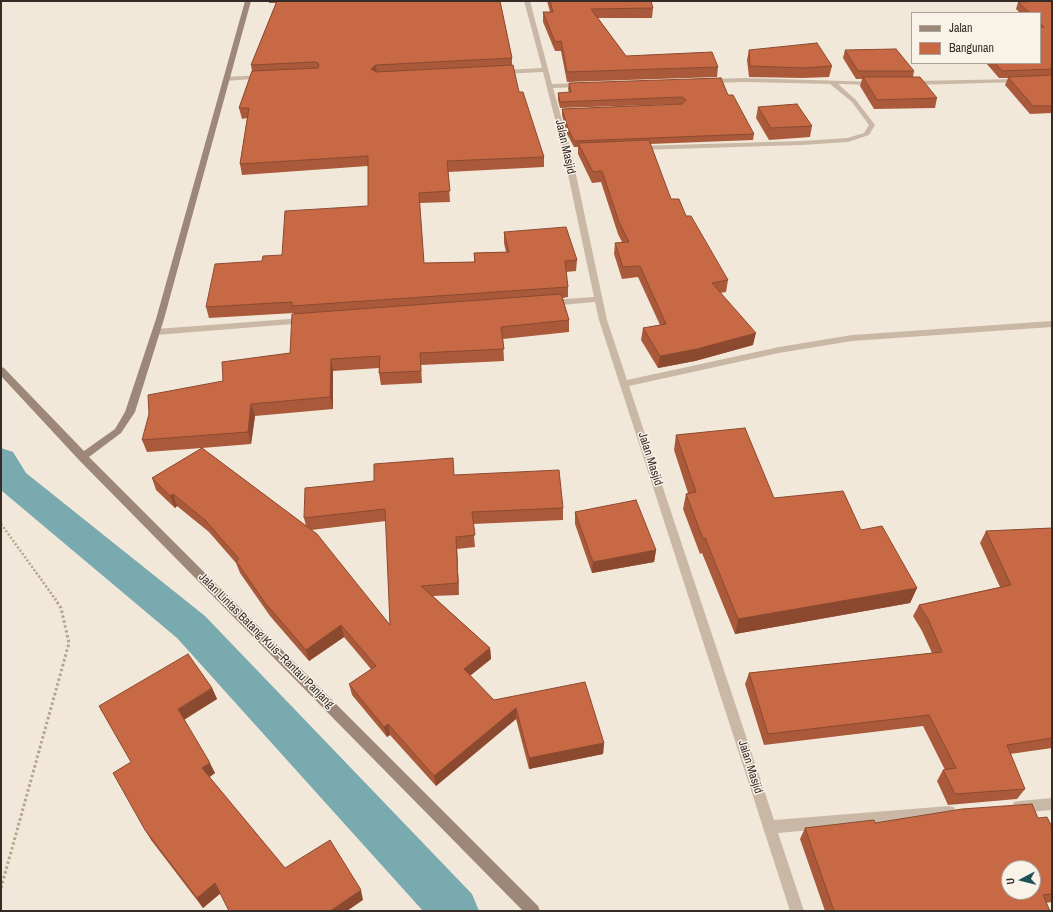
<!DOCTYPE html>
<html>
<head>
<meta charset="utf-8">
<style>
  body { margin:0 }
  #map { position:relative; width:1053px; height:912px; overflow:hidden; background:#f2e8da; font-family:"Archivo Narrow",sans-serif }
  canvas { display:block }
  .frame { position:absolute; inset:0; border:2px solid #362c27; pointer-events:none }
  .legend { position:absolute; left:911px; top:12px; width:130px; height:52px; box-sizing:border-box; background:#f9f2e7; border:1px solid #aba39a; margin:0; padding:5px 7px; list-style:none; font-size:12px; color:#362c27 }
  .legend li { display:flex; align-items:center; gap:8px; height:20px }
  .legend b { width:20px; border:1px solid #aba39a }
  .north { position:absolute; left:1001px; top:860px; width:40px; height:40px; box-sizing:border-box; background:#f9f2e7; border:1px solid #aba39a; border-radius:50%; rotate:263deg; font-size:11px; font-weight:700; line-height:16px; text-align:center; color:#362c27 }
  .north::after { content:''; display:block; margin:auto; width:14px; height:18px; background:#1d5157; clip-path:polygon(50% 0,100% 100%,50% 72%,0 100%) }
</style>
</head>
<body>
<div id="map">
<canvas width="1053" height="912"></canvas>
<div class="frame"></div>
<ul class="legend">
<li><b style="height:5px;background:#9d8778"></b>Jalan</li>
<li><b style="height:11px;background:#c66944"></b>Bangunan</li>
</ul>
<div class="north">U</div>
</div>
<script>
const ctx = document.querySelector('canvas').getContext('2d');
ctx.lineJoin = 'round';
const shape = rows => new Path2D(rows.map(r => 'M' + r).join(''));
function fillPath(path, color) { ctx.fillStyle = color; ctx.fill(path, 'evenodd'); }
function stroke(path, color, width, dash) { ctx.strokeStyle = color; ctx.lineWidth = width; ctx.lineCap = dash ? 'butt' : 'round'; ctx.setLineDash(dash || []); ctx.stroke(path); }
function label(font, color, halo, rows, align = 'center') {
  ctx.font = font + ' "Archivo Narrow",sans-serif'; ctx.lineWidth = 3; ctx.setLineDash([]); ctx.textBaseline = 'middle'; ctx.strokeStyle = halo; ctx.fillStyle = color; for (const [text, x, y, turn = 0] of rows) {
    ctx.save(); ctx.translate(x, y); ctx.rotate((+turn || 0) * Math.PI / 180); ctx.textAlign = isNaN(turn) ? turn : align; if (halo) ctx.strokeText(text, 0, 0); ctx.fillText(text, 0, 0); ctx.restore();
  }
}
fillPath(shape([
  [1,448,13,452,26,473,205,616,472,894,479,911,423,911,177,638,2,491,1,448]
]), '#79aaaf');
stroke(shape([
  [1,524,56,600]
]), '#b5a291', 2.5, [2, 2]);
stroke(shape([
  [1,888,69,643,61,608,55,599]
]), '#b5a291', 3, [2.5, 2.5]);
fillPath(shape([
  [524,1,530,1,552,84,581,83,584,85,581,87,553,88,571,151,607,320,627,380,779,347,852,335,1052,321,1052,327,852,341,779,353,629,386,774,820,949,806,954,807,956,812,954,817,949,818,778,833,804,911,790,911,599,320,595,302,551,306,547,303,551,300,594,297,563,151,543,72,503,74,500,72,503,70,542,68,524,1],
  [262,75,264,76,264,78,226,81,223,79,226,77,262,75],
  [746,78,877,82,877,84,875,85,838,84,856,100,875,125,869,135,848,142,802,145,638,150,634,148,638,146,802,141,847,138,864,133,869,125,852,102,830,84,746,82,709,83,706,81,709,79,746,78],
  [1018,79,1021,81,1020,82,913,85,910,83,913,81,1018,79],
  [303,318,306,319,307,321,306,323,156,335,152,332,156,329,303,318],
  [1052,798,1052,810,1019,813,1014,812,1012,807,1014,802,1019,801,1052,798]
]), '#cab8a6');
fillPath(shape([
  [245,1,251,1,164,319,135,412,121,433,89,457,538,906,540,911,523,911,79,460,1,376,1,367,4,368,84,451,115,429,125,412,156,319,245,1]
]), '#9d8778');
fillPath(shape([
  [269,1,500,1,512,58,512,65,519,92,544,157,544,167,448,172,450,202,419,203,424,263,474,262,474,253,506,252,504,243,504,232,577,260,576,271,566,272,568,287,568,297,563,298,569,320,569,332,503,339,504,361,421,365,422,383,381,385,379,373,379,368,333,371,333,409,255,416,251,444,202,448,306,526,304,518,455,475,563,508,563,520,473,524,475,547,457,549,459,595,433,596,490,648,491,659,470,676,494,700,604,743,603,754,529,769,516,719,436,786,390,735,387,737,352,695,349,684,371,669,344,637,309,661,270,616,240,573,236,563,209,532,177,506,175,508,156,490,152,478,202,448,147,452,142,440,223,381,290,353,294,313,209,318,206,307,262,261,282,255,368,206,368,166,242,175,240,164,247,118,242,119,239,108,252,71,251,65,276,3,269,3],
  [386,521,390,625,311,530],
  [547,1,651,1,653,8,652,18,598,18,626,56,718,67,717,77,567,82,561,51,555,51,543,22,543,12,550,12],
  [1052,1,1052,113,1030,114,1005,85,1008,78,999,78,986,63,1040,63,1040,13,1020,13,1016,9,1018,2],
  [749,50,832,66,829,77,802,78,749,77,747,60],
  [845,50,914,71,913,77,937,98,935,108,874,109,860,86,862,79,856,79,843,58],
  [569,83,728,95,754,134,753,140,650,144,671,199,686,216,728,280,726,292,720,293,753,345,695,361,658,368,641,340,643,328,660,325,638,277,622,279,614,254,615,243,622,242,618,234,601,182,592,183,578,154,578,147,574,147,567,134,562,115,562,109,682,104,681,104,560,108,558,100,558,93,569,93,568,89],
  [758,107,812,126,810,137,769,140,756,118],
  [676,435,774,498,861,530,917,588,910,603,735,634,702,553,700,554,683,509,686,494,688,493,674,450],
  [575,512,656,550,654,562,592,573,575,524],
  [1052,528,1052,748,1010,754,1025,789,1017,799,948,805,937,781,943,770,945,770,923,726,764,745,745,684,749,673,932,653,922,631,913,616,919,605,1000,587,980,543,986,531],
  [212,688,217,699,184,720,215,773,209,777,285,868,363,900,220,893,203,908,151,840,145,830,131,762],
  [1038,818,1052,827,1052,902,1046,903,1050,911,825,911,800,839,805,828,875,823]
]), '#aa5a3a');
fillPath(shape([
  [376,65,377,74,371,69],
  [756,333,753,345,695,361,658,368,660,356],
  [331,359,333,371,333,409,330,397],
  [251,404,255,416,251,444,248,432],
  [173,494,177,506,175,508,170,496],
  [456,537,457,549,459,595,458,583],
  [656,550,654,562,592,573,593,562],
  [917,588,910,603,735,634,738,619],
  [341,625,344,637,309,661,306,650],
  [490,648,491,659,464,680,464,669],
  [212,688,217,699,183,720,178,709],
  [516,708,516,719,436,786,434,776],
  [388,724,390,735,387,737,384,727],
  [604,743,603,754,529,769,529,758],
  [210,763,215,773,207,779,202,768],
  [215,883,221,893,203,908,197,898],
  [361,890,363,900,347,911,330,911]
]), '#8b4a30');
const building = shape([
  [277,1,500,1,512,58,376,65,371,69,376,72,513,65,519,92,523,92,544,157,447,161,450,191,419,193,424,263,475,262,474,253,509,252,504,232,566,227,577,260,565,261,568,287,292,306,292,302,206,307,215,264,262,261,263,256,282,255,285,211,368,206,368,156,240,164,249,108,239,108,252,71,318,68,319,66,318,63,315,62,251,65,277,1],
  [550,1,651,1,653,8,591,9,626,56,712,52,718,67,567,72,561,41,555,42,543,12,553,12,550,1],
  [1042,1,1052,1,1052,69,1002,71,995,63,1040,63,1040,27,1044,27,1040,23,1040,13,1030,13,1018,2,1042,1],
  [817,43,832,66,804,68,750,66,749,50,817,43],
  [896,49,914,71,858,71,845,50,896,49],
  [1052,75,1052,106,1033,106,1008,77,1052,75],
  [863,77,920,77,937,98,877,100,863,77],
  [721,78,728,95,733,95,754,134,574,141,568,128,562,109,682,104,686,100,682,97,560,102,558,93,571,92,569,83,721,78],
  [797,104,812,126,771,128,758,107,797,104],
  [649,140,671,199,679,199,686,216,691,216,728,280,712,283,756,333,697,349,660,356,643,328,666,324,640,266,623,267,615,243,629,242,619,222,602,171,593,172,578,143,649,140],
  [561,294,569,320,501,327,504,349,420,353,421,371,379,373,380,356,331,359,330,397,251,404,248,432,142,440,149,414,148,395,223,381,222,362,290,353,292,314,561,294],
  [745,428,774,498,843,491,861,530,882,526,917,588,738,619,705,538,703,539,686,494,696,492,676,435,745,428],
  [202,448,317,534,390,625,385,509,304,518,305,488,374,481,374,464,453,458,454,475,559,470,563,508,472,512,475,535,456,537,458,583,421,586,490,648,464,669,494,700,585,682,604,743,529,758,516,708,434,776,388,724,384,727,349,684,376,666,341,625,306,650,266,604,236,561,239,559,205,520,173,494,170,496,152,478,202,448],
  [636,500,656,550,593,562,575,512,636,500],
  [1052,528,1052,738,1007,745,1025,789,955,794,943,770,956,768,929,715,768,734,749,673,942,652,928,619,919,605,1011,585,986,531,1052,528],
  [188,654,212,688,178,709,210,763,202,768,285,868,330,840,361,890,330,911,229,911,215,883,197,898,145,830,113,773,131,762,99,706,188,654],
  [1032,804,1038,818,1047,817,1052,827,1052,894,1043,895,1050,911,834,911,805,828,874,820,875,823,962,809,1032,804],
  [1009,868,1033,868,1033,892,1009,892,1009,868]
]);
fillPath(building, '#c66944');
stroke(building, '#8b4a30', 1);
label('12px', '#362c27', '#f9f2e7', [
  ["Jalan Masjid",565,147,77],
  ["Jalan Masjid",650,459,72],
  ["Jalan Lintas Batang Kuis–Rantau Panjang",266,641,45],
  ["Jalan Masjid",750,767,72]
]);
</script>
</body>
</html>
